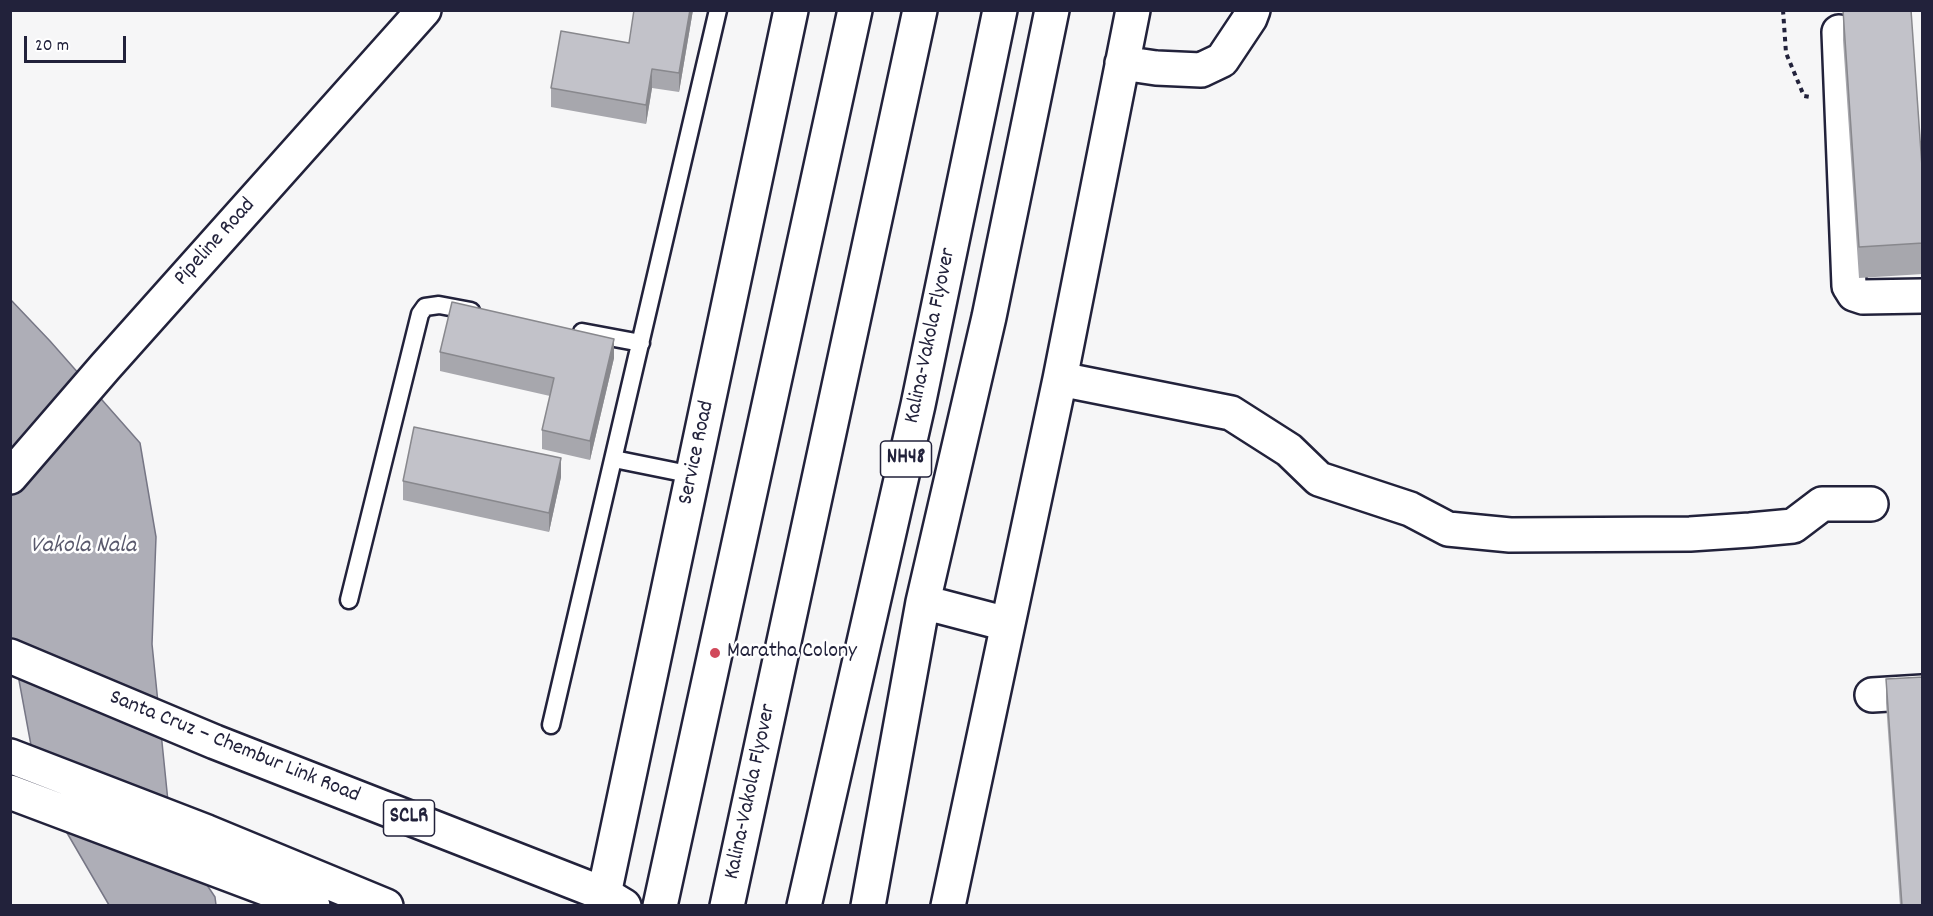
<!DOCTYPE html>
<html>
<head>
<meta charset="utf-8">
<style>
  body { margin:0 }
  #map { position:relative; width:1933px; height:916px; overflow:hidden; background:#f6f6f7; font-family:Dekko,sans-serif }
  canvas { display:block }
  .frame { position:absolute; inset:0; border:12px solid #22223b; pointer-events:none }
  .scale { position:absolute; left:24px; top:36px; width:102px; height:27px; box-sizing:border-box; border:3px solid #22223b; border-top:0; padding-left:8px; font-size:18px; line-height:21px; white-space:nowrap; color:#22223b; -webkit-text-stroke:4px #fff; paint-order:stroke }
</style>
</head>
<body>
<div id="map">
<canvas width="1933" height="916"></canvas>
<div class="frame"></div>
<div class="scale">20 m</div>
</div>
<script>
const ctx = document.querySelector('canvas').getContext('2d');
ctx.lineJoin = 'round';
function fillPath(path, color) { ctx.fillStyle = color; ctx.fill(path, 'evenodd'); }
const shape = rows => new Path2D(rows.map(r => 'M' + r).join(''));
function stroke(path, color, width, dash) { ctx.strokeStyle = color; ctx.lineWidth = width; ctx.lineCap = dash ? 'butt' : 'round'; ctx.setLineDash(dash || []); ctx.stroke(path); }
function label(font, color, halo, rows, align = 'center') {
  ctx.font = font + ' Dekko,sans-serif'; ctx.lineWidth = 5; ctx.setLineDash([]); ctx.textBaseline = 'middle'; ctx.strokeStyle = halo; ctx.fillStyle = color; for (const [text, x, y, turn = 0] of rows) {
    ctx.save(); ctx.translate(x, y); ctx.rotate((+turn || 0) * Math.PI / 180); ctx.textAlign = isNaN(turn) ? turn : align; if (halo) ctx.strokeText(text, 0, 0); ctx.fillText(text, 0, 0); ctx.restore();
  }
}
const water = shape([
  [10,299,50,341,140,443,156,537,152,644,171,831,215,897,216,905,109,905,38,783,11,637,10,299]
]);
fillPath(water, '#aeaeb7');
stroke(water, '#767685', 1.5);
const service = shape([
  [582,332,641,343],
  [614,459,693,475],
  [349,600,420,314,425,307,439,305,471,311],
  [551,725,718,10]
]);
const minor = shape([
  [1839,32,1849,286,1854,294,1863,297,1922,296],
  [1122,63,1156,68,1201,70,1222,60,1250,18,1253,10],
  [1060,379,1231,413,1289,450,1319,479,1410,509,1448,529,1510,535,1690,534,1750,530,1793,526,1822,504,1871,504],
  [10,477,105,367,424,10],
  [1872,695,1922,692],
  [948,906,1060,379,1133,10]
]);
const tertiary = shape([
  [604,894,791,10]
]);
const trunk = shape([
  [923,602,1007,624],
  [10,656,215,742,604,894,624,906],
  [10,756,207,832,386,906],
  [10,792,313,906],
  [660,906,855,10],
  [868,906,923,602,989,317,1052,10]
]);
const motorway = shape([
  [727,906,920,10],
  [804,906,918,405,1000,10]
]);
stroke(service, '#22223b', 21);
stroke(minor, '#22223b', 38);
stroke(tertiary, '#22223b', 38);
stroke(trunk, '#22223b', 38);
stroke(motorway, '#22223b', 38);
stroke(shape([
  [1783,10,1786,53,1804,96,1810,97]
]), '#22223b', 4, [4.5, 4.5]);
stroke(service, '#fff', 16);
stroke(minor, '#fff', 33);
stroke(tertiary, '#fff', 33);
stroke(trunk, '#fff', 33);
stroke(motorway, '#fff', 33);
fillPath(shape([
  [693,10,679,92,652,88,646,124,551,107,551,88,629,43],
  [1843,10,1923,181,1923,274,1859,278,1843,40],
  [440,352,614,358,590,460,542,449,542,430,550,396,440,371],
  [561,477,549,532,403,500,403,481],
  [1886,679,1923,906,1900,906,1886,703]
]), '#a7a7ad');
fillPath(shape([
  [690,10,693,10,679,92,679,73],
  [652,69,652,88,646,124,646,105],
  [614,339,614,358,590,460,590,441],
  [561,458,561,477,549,532,549,513]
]), '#88888d');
const building = shape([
  [634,10,690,10,679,73,652,69,646,105,551,88,561,31,629,43,634,10],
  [1843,10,1911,10,1923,181,1923,243,1859,247,1843,10],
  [452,302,614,339,590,441,542,430,554,378,440,352,452,302],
  [414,427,561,458,549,513,403,481,414,427],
  [1923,677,1923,906,1902,906,1886,679,1923,677]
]);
fillPath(building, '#c2c2c9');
stroke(building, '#88888d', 1.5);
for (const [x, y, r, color] of [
  [715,653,6,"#d1495b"]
]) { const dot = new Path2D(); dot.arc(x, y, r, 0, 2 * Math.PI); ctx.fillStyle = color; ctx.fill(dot); stroke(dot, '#fff', 2); }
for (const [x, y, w] of [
  [906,459,51],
  [409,818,51]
]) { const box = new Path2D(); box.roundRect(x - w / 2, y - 18, w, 36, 4.5); ctx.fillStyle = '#fff'; ctx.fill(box); stroke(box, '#22223b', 1.5); }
label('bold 21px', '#22223b', null, [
  ["NH48",906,459],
  ["SCLR",409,818]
]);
label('22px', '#22223b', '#fff', [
  ["Pipeline Road",216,243,-48],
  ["Kalina-Vakola Flyover",932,336,-78],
  ["Service Road",698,453,-78],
  ["Santa Cruz – Chembur Link Road",234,748,22],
  ["Kalina-Vakola Flyover",752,792,-78]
]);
label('22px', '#22223b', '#fff', [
  ["Maratha Colony",727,653]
], 'left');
label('italic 24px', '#5a5a6d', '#fff', [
  ["Vakola Nala",83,548]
]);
</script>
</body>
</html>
